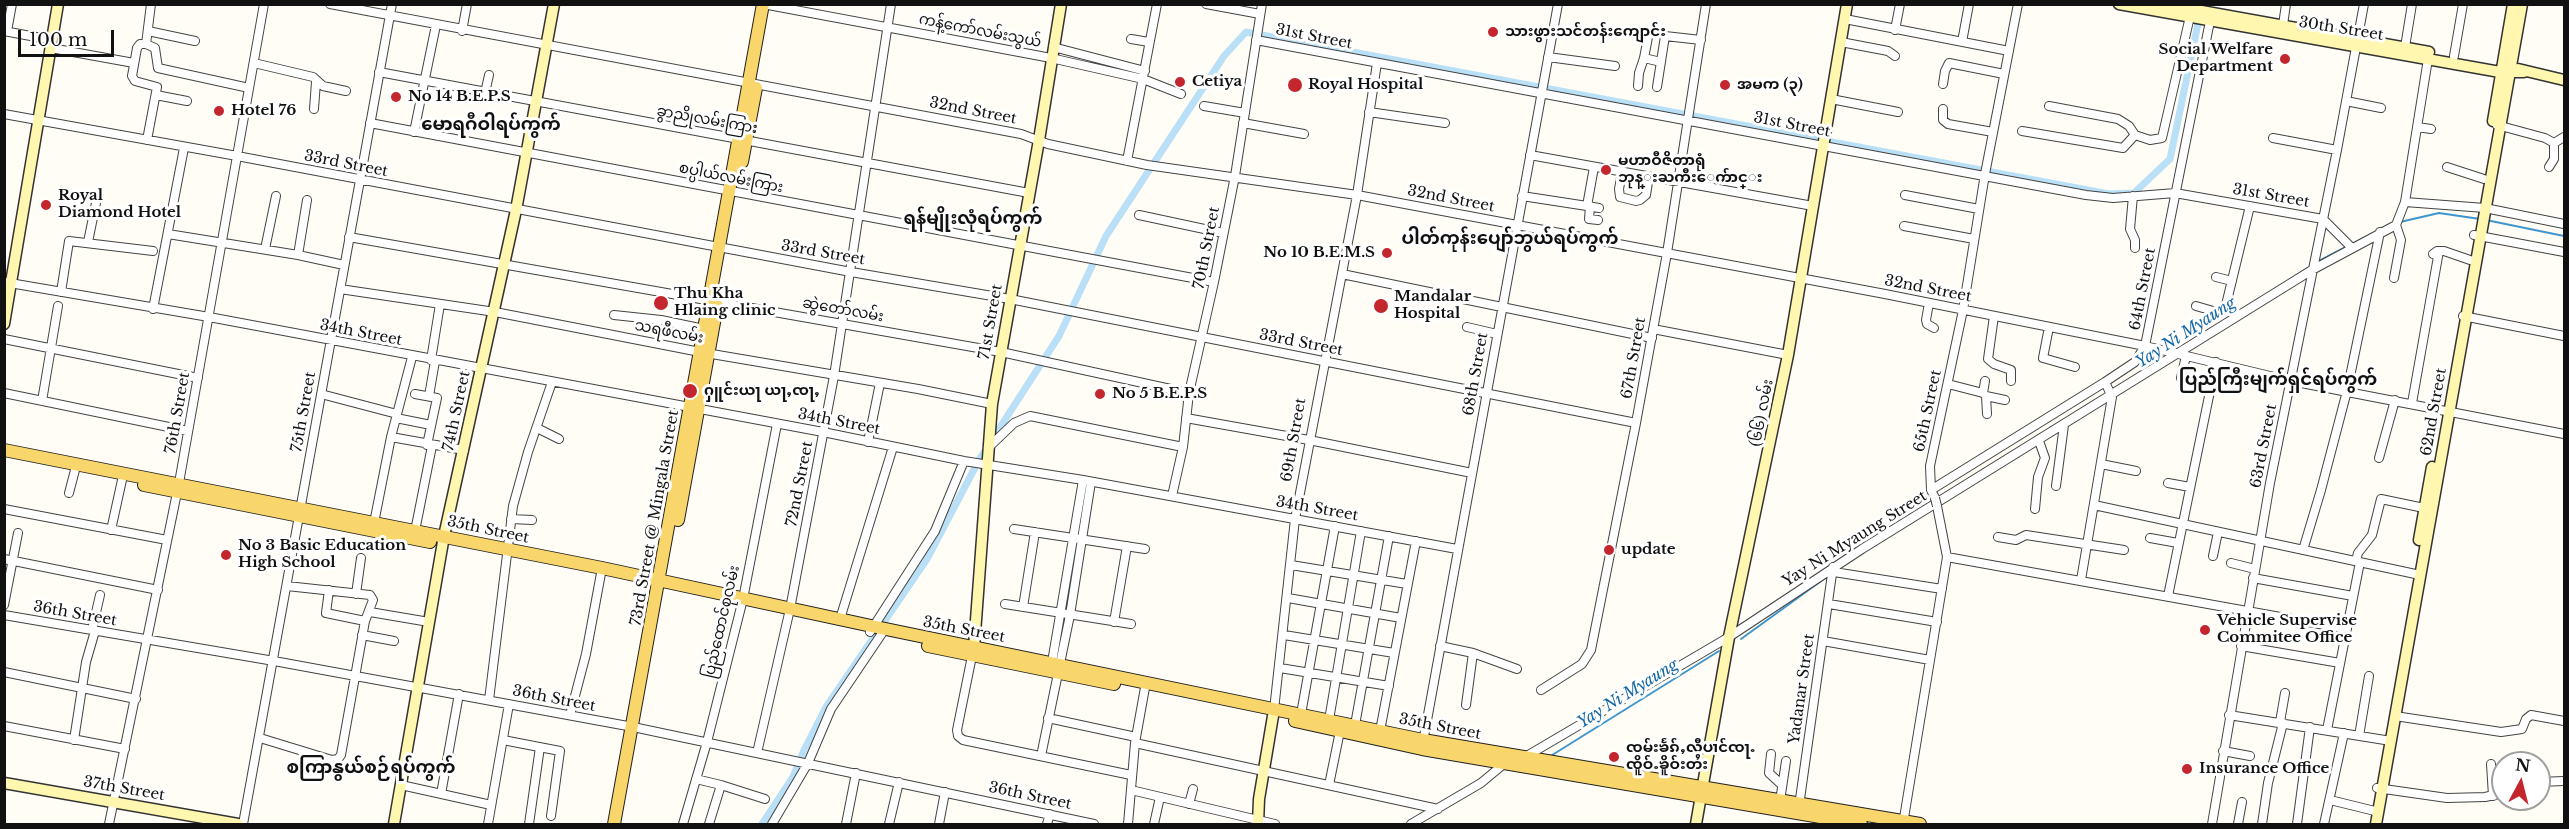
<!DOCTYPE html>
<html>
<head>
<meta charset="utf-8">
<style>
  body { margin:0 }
  #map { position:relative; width:2569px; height:829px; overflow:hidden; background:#fffdf5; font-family:"Libre Baskerville",serif }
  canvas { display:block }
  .frame { position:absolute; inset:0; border:6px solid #111; pointer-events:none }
  .north { position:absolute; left:2491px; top:751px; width:60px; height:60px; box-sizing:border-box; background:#fff; border:2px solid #a0a0a0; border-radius:50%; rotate:7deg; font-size:16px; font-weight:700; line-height:24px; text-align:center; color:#111 }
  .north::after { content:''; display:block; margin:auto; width:21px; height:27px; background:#c4262e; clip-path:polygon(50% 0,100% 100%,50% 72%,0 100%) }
  .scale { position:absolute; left:18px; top:30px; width:96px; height:27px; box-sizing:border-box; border:3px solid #111; border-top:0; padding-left:8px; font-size:18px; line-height:21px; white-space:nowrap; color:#111; -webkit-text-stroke:4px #fff; paint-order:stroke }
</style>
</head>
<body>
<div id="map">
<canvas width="2569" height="829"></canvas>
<div class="frame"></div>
<div class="north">N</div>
<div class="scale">100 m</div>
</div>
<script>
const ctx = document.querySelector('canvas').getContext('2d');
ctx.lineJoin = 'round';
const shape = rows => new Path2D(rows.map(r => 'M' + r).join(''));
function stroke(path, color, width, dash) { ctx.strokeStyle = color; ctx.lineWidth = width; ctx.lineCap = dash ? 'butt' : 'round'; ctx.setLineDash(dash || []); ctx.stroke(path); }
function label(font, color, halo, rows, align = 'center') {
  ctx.font = font + ' "Libre Baskerville","Noto Sans Myanmar",serif'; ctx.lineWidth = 6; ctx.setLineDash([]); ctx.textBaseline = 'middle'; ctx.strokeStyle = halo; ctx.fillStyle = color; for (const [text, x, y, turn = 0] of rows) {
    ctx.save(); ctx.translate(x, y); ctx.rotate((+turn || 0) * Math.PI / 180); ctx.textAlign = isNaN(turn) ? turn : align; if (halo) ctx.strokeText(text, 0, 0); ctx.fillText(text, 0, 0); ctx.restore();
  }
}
stroke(shape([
  [2486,220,2564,236],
  [2400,222,2439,213,2480,219],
  [2352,244,2368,236],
  [2317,262,2346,247],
  [2289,280,2312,265],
  [1741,639,1828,576],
  [1549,757,1719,651]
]), '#3f96cf', 2);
stroke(shape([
  [762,824,793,777,804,750,826,707,927,559,979,460,1059,336,1106,236,1224,56,1246,32,2109,194,2134,193,2170,159,2202,4]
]), '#b9e0f7', 7);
const street = shape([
  [330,4,1021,134,1048,144,1147,165,1357,195,1885,294,2145,346,2291,381,2564,434],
  [763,4,1051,58,1143,79,1181,94],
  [1206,4,1260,14],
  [1845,19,2009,51],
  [2283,25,2286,4],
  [1895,30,1900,4],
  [4,31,52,40],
  [7,31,12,4],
  [148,31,195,41],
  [462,31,467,4],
  [1131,39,1149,42],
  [1256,40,2086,195,2113,198,2175,193,2323,219,2352,248],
  [1841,42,1888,51,1895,56],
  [1962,42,1969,4],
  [146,44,155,48,158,68,249,88],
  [1053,47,1145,71],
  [2405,47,2412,4],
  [51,48,134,63],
  [2454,56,2463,4],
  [1548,57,1615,66],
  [1661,62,1644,58,1649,32,1660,32,1665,36],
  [254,63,313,77,323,86,346,91],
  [379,72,1029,193],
  [1943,84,1945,71,1949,63,2004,74],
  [1638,86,1639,73,1644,58],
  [1657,87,1665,36,1701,40],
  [485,93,489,75],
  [156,95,187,101],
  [1831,99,1898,112],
  [2346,101,2381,108],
  [1204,106,1245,113],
  [2049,106,2118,119,2129,126,2135,135,2150,140,2162,138,2191,12],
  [314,109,316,82],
  [1943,109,1943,120,1948,124,1993,132],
  [1369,112,1445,123],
  [4,114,237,156,851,272,1010,299,1636,423],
  [370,123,1214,282],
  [1243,123,1304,134],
  [2497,125,2545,138,2554,143,2554,159,2549,167],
  [2417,127,2431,129],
  [2022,131,2123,148,2135,135],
  [414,132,436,25],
  [2273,138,2337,150],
  [147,140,157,87,135,81,132,76,137,48,140,44,146,44,151,4],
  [2554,143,2564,137],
  [1530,155,1813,206],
  [1127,161,1157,4],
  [2447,167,2484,179],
  [1622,172,1619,189,1620,197,1636,201,1640,200,1646,195,1649,176],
  [1905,195,1979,209],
  [1522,196,1587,206,1594,167],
  [2133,196,2130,229,2135,240,2135,248],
  [2405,202,2485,208,2564,224],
  [1587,206,1599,208],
  [1590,206,1589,219,1598,220],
  [1139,215,1223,233],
  [1904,226,1974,239],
  [168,234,298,255,344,265],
  [2474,235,2564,252],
  [349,237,1001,352,1189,393],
  [88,242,98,193],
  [265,249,276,196],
  [2433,254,2437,251,2444,251,2470,260],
  [298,255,307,200],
  [1342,274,1652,338],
  [2216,277,2232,281],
  [2394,278,2401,240,2396,225],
  [4,282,209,317,823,432,964,461,1083,480,1457,549],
  [340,289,495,312,700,352,918,389,992,404],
  [61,292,69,241,153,251],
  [1929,303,1926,320,1927,324,1934,328],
  [2196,306,2220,313,2225,309,2250,206],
  [153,309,184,148],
  [614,315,661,320,704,329],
  [1994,316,1988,359,1994,364,2011,370,2011,381],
  [2463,316,2564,336],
  [1467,327,1497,334],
  [2049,327,2043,358,2075,367],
  [1653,329,1788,355],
  [4,339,198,378],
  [431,360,440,304],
  [2181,378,2186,356],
  [1948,384,1983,393,1986,396,1987,414],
  [4,393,188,431],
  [1983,393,1985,381],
  [321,394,397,414],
  [415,394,437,398,427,445],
  [429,396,435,361],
  [1986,396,2005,400],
  [42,401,58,306],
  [2412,403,2439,251],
  [396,418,431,425],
  [1186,418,1309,440,1472,473],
  [537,428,559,439],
  [391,437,464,450],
  [868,442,880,383],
  [988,448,1014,423,1030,416,1183,447],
  [2379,458,2395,400],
  [2101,464,2136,471],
  [2168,483,2190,487],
  [2056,486,2064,425],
  [1931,490,2105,382],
  [69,493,75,470],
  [1172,496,1183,447,1189,393,1214,282,1235,176,1262,4],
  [1935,498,1931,490,1930,466,1963,310,1985,174,2018,4],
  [2094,505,2420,575],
  [4,509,167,540],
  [2035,509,2038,477,2045,458,2039,441],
  [511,519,532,520],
  [374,523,391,437,412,357],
  [1014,529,1145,549],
  [111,530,122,480],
  [415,531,432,446],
  [1998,537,2016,540,2026,535,2124,550],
  [2150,538,2178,543],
  [2303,550,2321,490,2347,391,2380,232],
  [2213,556,2218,532],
  [1947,557,2347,629],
  [4,559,158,590],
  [2356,561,2358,553,2372,535,2381,499,2424,508],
  [2231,563,2255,569],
  [1291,565,1407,584],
  [1834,572,1942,589],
  [2253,578,2353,596],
  [2081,580,2112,397,2105,382,2135,362,2145,346,2210,21],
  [329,590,326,613,365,621],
  [356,594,361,558],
  [2168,596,2216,362],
  [1288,598,1401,618],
  [1005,604,1131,624],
  [1829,604,1937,622],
  [4,605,18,533],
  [1023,607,1035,532],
  [370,612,429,622],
  [4,615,274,661,633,727,1094,824],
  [840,619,893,447],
  [1114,622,1127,546],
  [92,630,100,595],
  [870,632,935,531,964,461],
  [362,635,394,641],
  [1284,635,1394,653],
  [1823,641,1930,660],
  [1440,646,1473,653,1517,669],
  [2241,646,2340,663],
  [973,651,957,730,958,736,963,740,1131,775],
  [1051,668,1083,480],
  [1280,668,1389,686],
  [4,672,136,699],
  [1541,690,1582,664,1591,650,1636,423,1667,253,1706,4],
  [489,700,513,506,528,452,552,382],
  [1466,705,1473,653],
  [1274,710,1295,519,1357,195,1377,63],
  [1301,714,1335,526],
  [570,715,586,654,602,568],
  [2229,715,2391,741],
  [2395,716,2501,732,2522,729,2526,719,2531,715,2564,721],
  [1048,718,1136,737],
  [1329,720,1361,531],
  [2280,722,2285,693],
  [1355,725,1389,536],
  [4,726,125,749],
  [2327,730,2360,562],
  [1380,731,1416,541],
  [2359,736,2369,676],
  [260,738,332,760,338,759,341,755,365,621,373,600,370,595,287,586],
  [74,740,86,662,95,631],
  [503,740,560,751,551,816],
  [1423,742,1558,4],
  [1135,743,1438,809],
  [2223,751,2250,756],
  [757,753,790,609,834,376,891,4],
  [1771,754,1769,773,1782,785],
  [1041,756,1070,615,1091,482],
  [1525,757,1729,637,1862,549,2312,270,2396,225,2405,202,2428,59],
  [2491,764,2493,796],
  [696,779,721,785,709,824],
  [2539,782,2564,781],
  [401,785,491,805],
  [721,785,765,799],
  [1329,785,1340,731],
  [2377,788,2447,798,2485,797,2503,793],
  [1131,790,1275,824],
  [441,794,459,694],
  [2506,799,2522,804],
  [2330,800,2379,812],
  [1780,801,1786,761],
  [1189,804,1193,789],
  [1799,806,1833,567],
  [109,824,179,483,264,4],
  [243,824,392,4],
  [488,824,509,704],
  [529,824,540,747],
  [683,824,707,742,743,599,777,424],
  [772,824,808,763,831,709,885,629],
  [846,824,856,773],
  [889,824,899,782],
  [939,824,945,792],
  [1047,824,1050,814],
  [1128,824,1135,743,1146,682],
  [1154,824,1160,797],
  [1411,824,1481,783,1505,763],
  [1903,824,1947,557,1937,506],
  [2212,824,2270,483,2337,150,2364,4],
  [2238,824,2242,802],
  [2262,824,2268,783,2283,723],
  [2297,824,2310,727],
  [2324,824,2344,733]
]);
const secondary = shape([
  [2119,4,2500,72,2524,72],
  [2163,4,2429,52],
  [2518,69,2564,80],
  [2493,121,2513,4],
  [4,324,58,4],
  [2419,540,2432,467],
  [974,647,992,404,1039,140,1061,4],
  [4,783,238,824],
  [394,824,444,536,516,210,554,4],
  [1258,824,1259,799,1274,710],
  [1696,824,1729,637,1788,355,1847,4],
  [2376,824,2522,4]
]);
const primary = shape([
  [742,162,756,88],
  [4,450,602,568,876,627,1423,740,1920,824],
  [144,485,430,542],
  [678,520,717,306],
  [928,646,1114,684],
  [1295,721,1422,749,1861,824],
  [614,824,763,4]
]);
stroke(street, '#444', 10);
stroke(secondary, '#333', 13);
stroke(primary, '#222', 14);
stroke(street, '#fff', 8);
stroke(secondary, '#fff6b0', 10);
stroke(primary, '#f9d66b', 12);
const streetBridge = shape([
  [1935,498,1937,506]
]);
stroke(streetBridge, '#444', 10, []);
stroke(streetBridge, '#fff', 8);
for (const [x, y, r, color] of [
  [1493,32,6,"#c4262e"],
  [2285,59,6,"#c4262e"],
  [1180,82,6,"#c4262e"],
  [1295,85,8,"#c4262e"],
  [1725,85,6,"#c4262e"],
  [396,97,6,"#c4262e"],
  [219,111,6,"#c4262e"],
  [1606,170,6,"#c4262e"],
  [46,205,6,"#c4262e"],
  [1387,253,6,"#c4262e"],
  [661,303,8,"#c4262e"],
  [1381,306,8,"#c4262e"],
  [690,391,8,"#c4262e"],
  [1100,394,6,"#c4262e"],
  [1609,550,6,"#c4262e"],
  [226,555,6,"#c4262e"],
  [2205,630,6,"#c4262e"],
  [1614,757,6,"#c4262e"],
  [2187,769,6,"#c4262e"]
]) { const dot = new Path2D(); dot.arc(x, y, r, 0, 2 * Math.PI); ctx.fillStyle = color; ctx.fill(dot); stroke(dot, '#fff', 2); }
label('15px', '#111', '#fff', [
  ["30th Street",2341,29,9],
  ["ကန့်ကော်လမ်းသွယ်",980,31,11],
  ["31st Street",1314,37,11],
  ["32nd Street",973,111,11],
  ["ခွာညိုလမ်းကြား",707,120,10],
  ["31st Street",1792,125,11],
  ["33rd Street",346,164,11],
  ["စပ္ပါယ်လမ်းကြား",731,178,11],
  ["31st Street",2271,196,10],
  ["32nd Street",1451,199,11],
  ["70th Street",1207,248,-79],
  ["33rd Street",823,253,10],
  ["32nd Street",1928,289,11],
  ["64th Street",2143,289,-79],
  ["ဆွဲတော်လမ်း",843,310,10],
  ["71st Street",991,322,-80],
  ["သရဖီလမ်း",669,332,11],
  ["34th Street",361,333,11],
  ["33rd Street",1301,343,11],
  ["67th Street",1634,358,-80],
  ["68th Street",1476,374,-80],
  ["74th Street",457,411,-78],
  ["65th Street",1928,411,-78],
  ["75th Street",304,412,-80],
  ["62nd Street",2434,412,-80],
  ["76th Street",178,413,-80],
  ["(၆၆) လမ်း",1762,413,-79],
  ["34th Street",839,422,11],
  ["69th Street",1294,440,-80],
  ["63rd Street",2264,446,-79],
  ["72nd Street",800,484,-79],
  ["34th Street",1317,509,10],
  ["73rd Street @ Mingala Street",655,518,-80],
  ["35th Street",488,530,12],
  ["Yay Ni Myaung Street",1855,539,-32],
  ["36th Street",75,614,10],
  ["ပြည်ထောင်စုလမ်း",722,622,-77],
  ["35th Street",964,630,11],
  ["Yadanar Street",1802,689,-82],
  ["36th Street",554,699,11],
  ["35th Street",1440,727,11],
  ["37th Street",124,789,10],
  ["36th Street",1030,796,12]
]);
label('bold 15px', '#111', '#fff', [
  ["သားဖွားသင်တန်းကျောင်း",1505,32],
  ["Social Welfare",2273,50,"right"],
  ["Department",2273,67,"right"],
  ["Cetiya",1192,82],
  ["Royal Hospital",1308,85],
  ["အမက (၃)",1737,85],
  ["No 14 B.E.P.S",408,97],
  ["Hotel 76",231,111],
  ["မဟာဝီဇိတာရုံ",1618,161],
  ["ဘုန္းႀကီးေက်ာင္း",1618,178],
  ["Royal",58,196],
  ["Diamond Hotel",58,213],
  ["No 10 B.E.M.S",1375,253,"right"],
  ["Thu Kha",674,294],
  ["Hlaing clinic",674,311],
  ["Mandalar",1394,297],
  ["Hospital",1394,314],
  ["ႁူင်းယႃ ယႃႇၸႃႇ",704,391],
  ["No 5 B.E.P.S",1112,394],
  ["No 3 Basic Education",238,546],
  ["High School",238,563],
  ["update",1621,550],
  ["Vehicle Supervise",2217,621],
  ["Commitee Office",2217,638],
  ["ၸုမ်းၶႅၵ်ႇလီပၢင်ၸႃႉ",1626,748],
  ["ၸိူဝ်ႉၶိူဝ်းတႆး",1626,765],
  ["Insurance Office",2199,769]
], 'left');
label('italic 16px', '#1768a6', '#fff', [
  ["Yay Ni Myaung",2186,333,-33],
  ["Yay Ni Myaung",1628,694,-32]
]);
label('bold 18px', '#111', '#fff', [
  ["မောရဂီဝါရပ်ကွက်",491,125],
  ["ရန်မျိုးလုံရပ်ကွက်",973,219],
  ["ပါတ်ကုန်းပျော်ဘွယ်ရပ်ကွက်",1510,239],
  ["ပြည်ကြီးမျက်ရှင်ရပ်ကွက်",2278,380],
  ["စကြာနွယ်စဉ်ရပ်ကွက်",371,768]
]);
</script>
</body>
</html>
